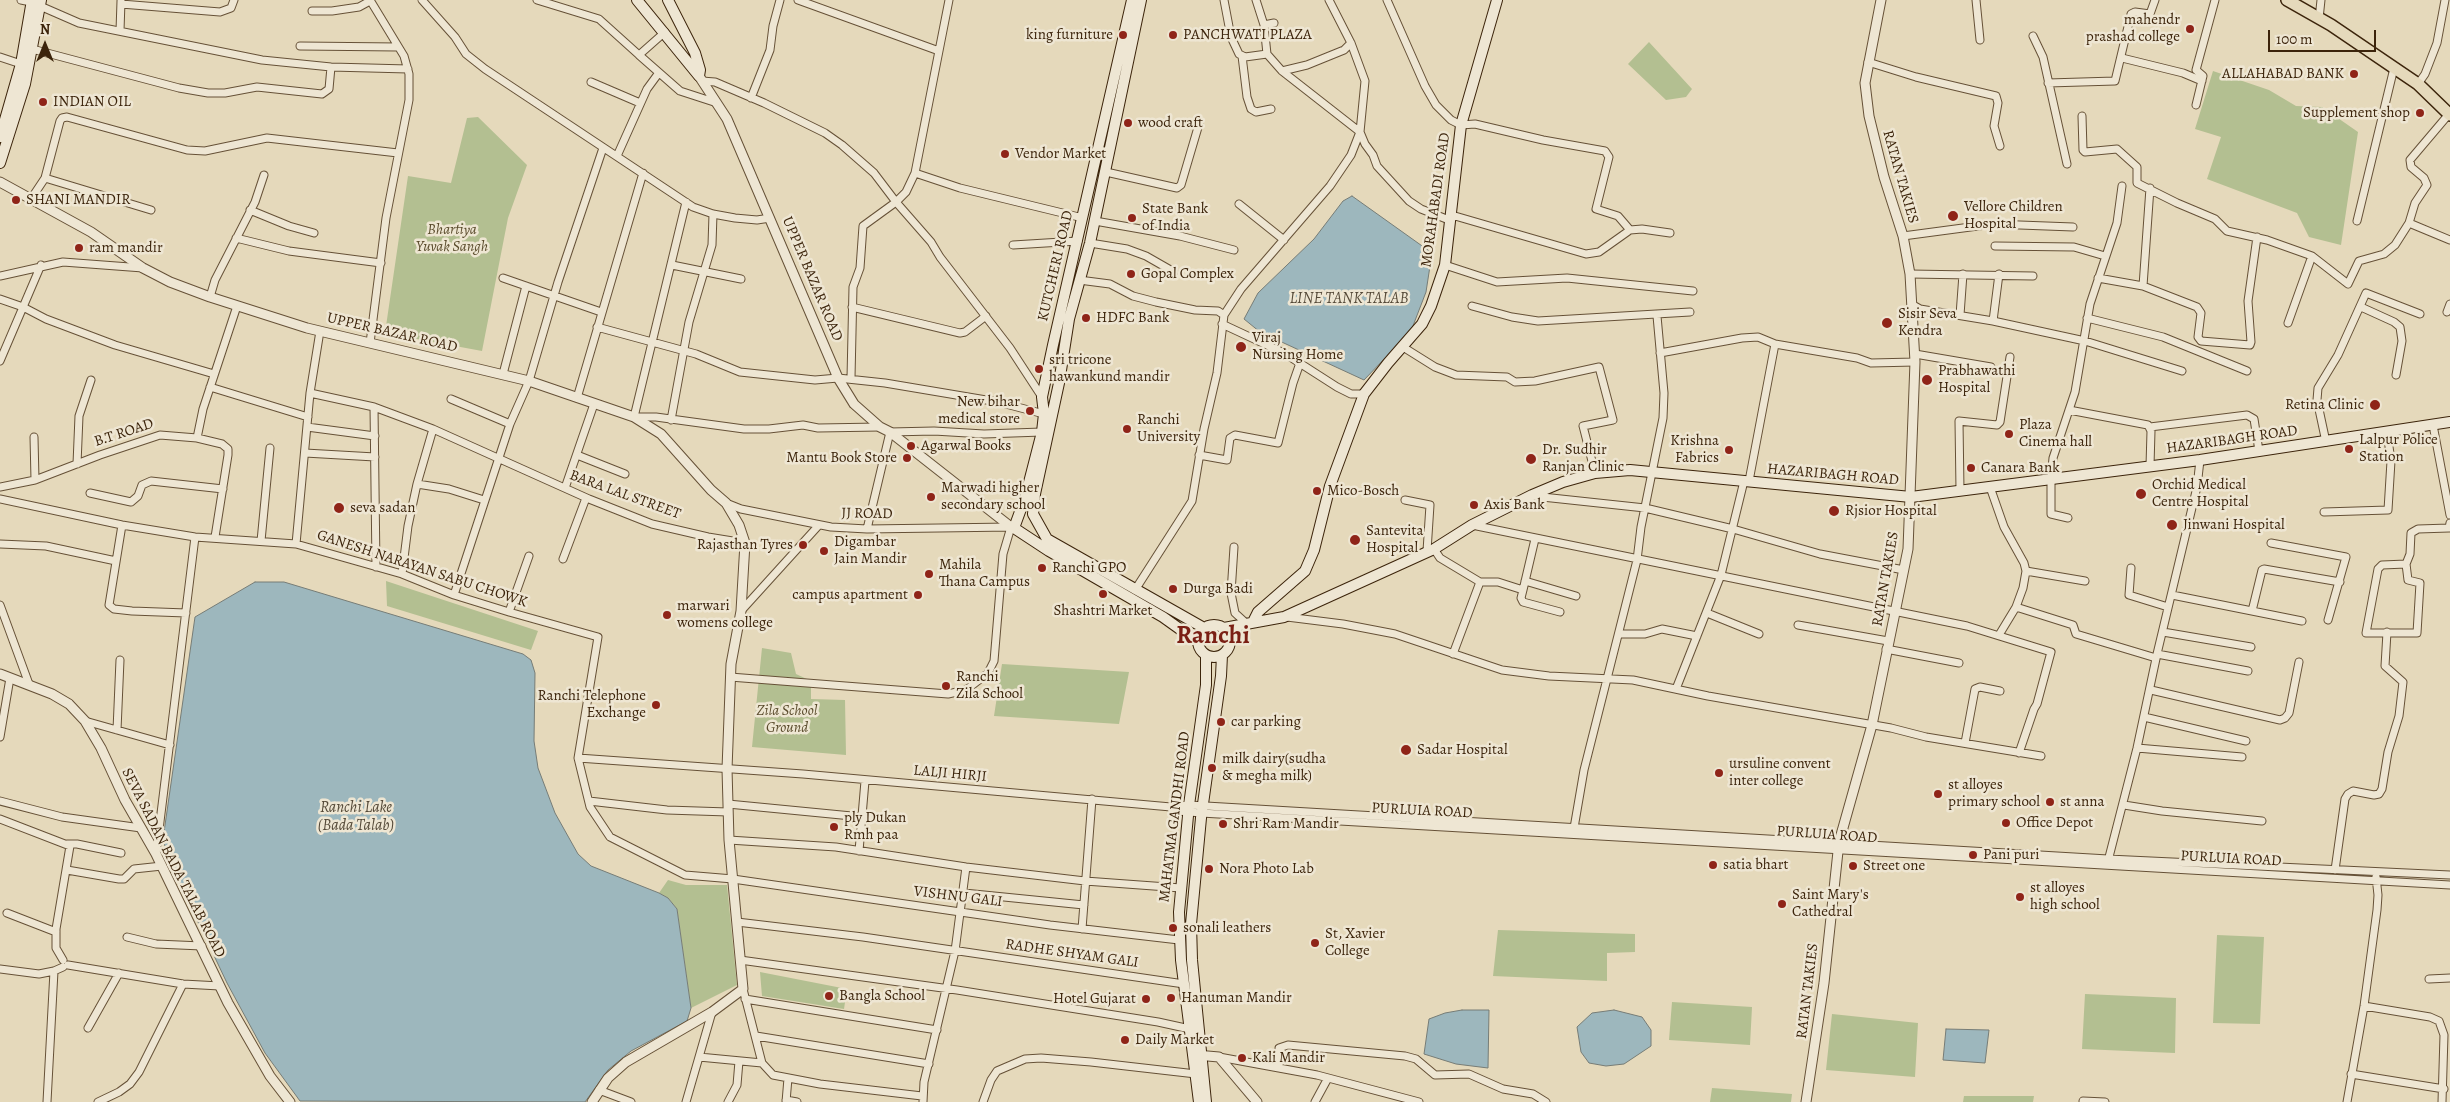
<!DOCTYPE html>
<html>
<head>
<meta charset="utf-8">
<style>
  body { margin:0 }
  #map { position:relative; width:2450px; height:1102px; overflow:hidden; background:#e5d9bb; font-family:Alegreya,serif }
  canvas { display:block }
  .north { position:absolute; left:20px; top:20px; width:50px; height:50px; -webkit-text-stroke:4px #eee6d3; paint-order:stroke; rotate:0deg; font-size:14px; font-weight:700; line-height:20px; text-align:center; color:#3c240b }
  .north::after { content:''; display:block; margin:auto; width:18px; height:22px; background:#3c240b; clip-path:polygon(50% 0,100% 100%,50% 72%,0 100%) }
  .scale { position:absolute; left:2268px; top:30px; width:108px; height:22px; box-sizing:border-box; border:2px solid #3c240b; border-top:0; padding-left:6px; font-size:15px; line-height:18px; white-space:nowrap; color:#3c240b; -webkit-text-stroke:4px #eee6d3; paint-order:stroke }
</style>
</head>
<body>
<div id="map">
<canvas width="2450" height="1102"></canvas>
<div class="north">N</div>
<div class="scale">100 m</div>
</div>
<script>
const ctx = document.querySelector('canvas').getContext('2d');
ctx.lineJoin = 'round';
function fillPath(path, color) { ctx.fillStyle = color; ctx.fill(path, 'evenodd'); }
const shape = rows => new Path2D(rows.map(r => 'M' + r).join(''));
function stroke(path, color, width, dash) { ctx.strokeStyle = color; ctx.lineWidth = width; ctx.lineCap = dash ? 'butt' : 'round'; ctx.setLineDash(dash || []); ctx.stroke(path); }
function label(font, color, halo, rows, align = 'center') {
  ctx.font = font + ' Alegreya,serif'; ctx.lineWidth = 5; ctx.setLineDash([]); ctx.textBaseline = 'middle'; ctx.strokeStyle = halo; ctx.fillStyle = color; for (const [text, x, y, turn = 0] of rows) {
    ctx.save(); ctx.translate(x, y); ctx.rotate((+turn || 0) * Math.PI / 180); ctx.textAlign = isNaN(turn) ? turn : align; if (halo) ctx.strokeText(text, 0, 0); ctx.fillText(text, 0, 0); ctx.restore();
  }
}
fillPath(shape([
  [1649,42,1692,89,1686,97,1666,100,1628,64],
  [2213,71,2269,90,2296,106,2322,107,2358,132,2341,245,2309,237,2297,213,2207,179,2221,137,2195,129],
  [478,117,527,165,508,218,482,351,385,333,408,176,451,183,467,118],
  [386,581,538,631,531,650,387,606],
  [762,648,791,653,796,674,811,681,811,699,845,700,846,755,752,747],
  [1002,664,1129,672,1119,724,994,716],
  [668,880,686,885,727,885,737,985,691,1008,677,909,668,898,659,893],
  [1498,930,1635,934,1635,952,1607,953,1607,981,1493,976],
  [2217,935,2264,937,2260,1024,2213,1023],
  [760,972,847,989,844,1009,762,996],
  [2085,994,2176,998,2175,1053,2082,1049],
  [1672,1002,1752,1007,1750,1045,1669,1040],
  [1832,1014,1918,1023,1915,1077,1826,1070],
  [1712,1088,1792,1094,1791,1102,1710,1102],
  [1964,1096,2034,1096,2033,1102,1963,1102]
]), '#b3bf91');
const water = shape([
  [1352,196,1432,253,1426,292,1411,331,1364,380,1260,332,1244,319,1258,293,1314,239,1343,201,1352,196],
  [255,582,284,582,523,654,531,660,535,673,534,741,538,768,555,813,578,854,591,866,659,893,668,898,677,909,691,1008,687,1021,631,1051,608,1070,585,1102,300,1101,265,1053,227,983,169,861,163,839,195,617,255,582],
  [1462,1010,1489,1010,1488,1068,1456,1064,1424,1054,1429,1019,1445,1013,1462,1010],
  [1614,1010,1642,1017,1651,1030,1651,1046,1624,1064,1606,1066,1589,1063,1581,1052,1577,1027,1592,1013,1614,1010],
  [1946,1029,1989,1030,1985,1063,1943,1060,1946,1029]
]);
fillPath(water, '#9db7bd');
stroke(water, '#767c76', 1);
const minor = shape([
  [21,0,31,2],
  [422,0,455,37,466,54,485,69,693,207,713,214,735,218,757,220,770,218],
  [537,0,599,19,639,55,665,32],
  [798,0,939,51],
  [1224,0,1231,37,1239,54,1245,57,1267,54,1282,71,1360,132,1365,144,1373,155,1377,166,1409,201,1421,209,1449,220,1455,216,1586,254,1599,252,1630,230,1642,229,1670,233],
  [1256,0,1264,25,1267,54],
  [1387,0,1425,86,1436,105,1451,120,1461,125,1475,124,1543,140,1605,151,1609,157,1596,209,1618,216,1630,230],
  [1976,0,1980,40],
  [121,4,220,12,231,8,234,0],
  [40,6,79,23,262,60,331,67,408,69],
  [312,11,332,11,359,7,370,1],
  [2319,19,2321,0],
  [1264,25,1274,23],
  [120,31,121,1],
  [2033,36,2043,57,2067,164],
  [300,46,398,47],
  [32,49,179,88,208,93,225,93,257,87,322,94,329,89,331,67],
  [639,55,680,91,717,103],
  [1242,56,1247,97,1251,109,1256,112,1271,109],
  [0,57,21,64],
  [2122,58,2183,73,2202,81],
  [1868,62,1916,77,1996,96,1998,103,1994,126,2000,146],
  [1282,71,1307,65,1344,50,1351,43],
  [702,81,715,82,764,103,825,133,842,145,874,173,896,202,931,242,940,257,1010,348,1042,397],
  [591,82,640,103],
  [2048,83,2115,81,2131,14,2135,12,2150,14,2155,0],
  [2418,84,2425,74,2437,43,2445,0],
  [751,98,770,50,773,26,780,0],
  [2196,105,2203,76,2196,70,2215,0],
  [2082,116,2083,150,2085,152,2117,149,2137,167,2137,183,2177,203,2215,219,2227,231,2267,240,2312,256,2348,284,2359,261,2384,254,2395,245,2409,223,2415,203,2427,185,2424,178,2411,167,2410,160,2449,114],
  [617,156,647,89,658,74],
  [1106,172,1177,188,1181,185,1199,124],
  [915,173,960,188,1083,218],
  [45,178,151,210],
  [31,199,45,178,60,121,62,118,67,117,187,150,205,151,267,138,398,153],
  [686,202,634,417,656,417,744,429,769,429,803,425,818,428,880,427],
  [1239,204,1284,240],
  [250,210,289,226,314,233],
  [1095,221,1180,236,1234,250],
  [2357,221,2394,68],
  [2409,223,2450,240],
  [1903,236,1993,224,2073,227],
  [236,238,289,251,381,263],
  [1090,243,1127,249,1146,256,1174,272],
  [1013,245,1078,241],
  [1995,246,2074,247,2105,256],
  [672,265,741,279],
  [1445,265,1497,282,1567,278,1693,291],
  [1910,274,2033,276],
  [0,276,63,262,143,268],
  [503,278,601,312],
  [2098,278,2143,286,2197,307,2201,313,2198,337,2201,341,2250,345,2251,342,2248,301,2257,237],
  [1079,280,1110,284,1133,296,1156,302,1195,310,1218,311,1224,315],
  [2143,286,2150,188],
  [210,297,215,280,255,202,264,175],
  [0,299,23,307,46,319,115,345,214,374],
  [1913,305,1920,309,1993,321,2085,341,2182,371],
  [1472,306,1512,317,1538,321,1690,312],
  [852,307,960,333,965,332,986,316],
  [2361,307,2394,322,2400,327,2402,341,2396,375],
  [2447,312,2450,304],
  [1960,315,1963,274],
  [2087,318,2163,337,2247,371],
  [1993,321,1999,274],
  [2288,323,2312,256],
  [1222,324,1284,353,1337,387,1351,394,1364,394],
  [597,327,696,354,740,372,815,380,838,378,885,383,998,402,1044,414],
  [370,343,386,218,409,100,409,74,404,56,370,0],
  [1403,347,1435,367,1456,375,1507,377,1515,382,1535,381,1599,367,1613,420,1583,426,1595,473],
  [1660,353,1742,338,1758,337,1775,344,1857,358,1871,363,1915,362],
  [1915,354,1991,367],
  [0,361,41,265],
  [503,374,526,286],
  [851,378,853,287,860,268,863,226,896,202,906,192,915,173,949,0],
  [210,387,308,417],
  [310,393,374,407,433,429,589,499,652,524,708,537,745,543],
  [577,398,643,173],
  [451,399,510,424],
  [374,407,376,567],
  [2069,410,2148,425,2151,431,2150,466],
  [671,420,689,322,712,245,713,214],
  [2433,425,2450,515],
  [307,427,375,436],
  [2150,427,2247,415,2254,419,2259,451],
  [34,437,35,480],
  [197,438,203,409,237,306],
  [2326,442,2317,400,2318,388,2338,355,2366,293,2420,314],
  [305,453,375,457],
  [577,455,625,474],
  [1199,455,1227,460,1230,438,1235,435,1278,443,1293,383,1300,363],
  [77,464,79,416,91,380],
  [1749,481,1775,344],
  [417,484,449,489,484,500],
  [0,487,35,480,100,455,160,435,197,438,222,444,228,449,228,455,215,537],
  [1990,487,2004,527,2024,563,2026,571,2023,588,2016,607,1999,635],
  [565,488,594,404],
  [1960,490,1959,421,1997,425,2000,422,2010,357],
  [90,493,131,502,138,496,142,485,151,481,223,489],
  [1533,496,1645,508,1733,529,1820,554,1904,570],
  [0,499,122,525,195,537,296,544,402,574,454,595,509,612,598,637,578,758,590,807,610,837,685,875,733,879,1050,925,1179,940],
  [1405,500,1430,505,1427,551],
  [726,503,741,509,831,527,867,529,1011,527,1003,554,994,661,988,673,966,690,948,694,730,677],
  [2324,512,2388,510,2391,461,2387,432],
  [2068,518,2051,514,2051,478,2053,458,2075,392,2090,304,2117,223,2122,186],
  [122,525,109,605,114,609,132,611,186,613],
  [1472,525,1967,626,2051,652,2037,704,2034,709,2019,753],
  [867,529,890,432,934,431,984,434,1042,432],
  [261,541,270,448],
  [2271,543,2346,557,2328,620],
  [0,544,46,546,116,561],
  [296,544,310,393,320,331],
  [1234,547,1231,593,1235,613,1247,624],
  [1434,549,1440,558,1480,582,1453,654],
  [563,559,586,498],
  [2406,564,2408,580,2420,583,2417,633,2366,633,2378,569,2382,565,2406,564,2410,554,2411,533,2418,529,2449,528,2450,523],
  [2131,568,2129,595,2168,607],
  [2026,571,2085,581],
  [402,574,408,526,417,484,433,429],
  [1525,581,1576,596],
  [1480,582,1498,582,1523,590,1535,539],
  [1135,590,1192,501,1204,429,1217,373,1224,315,1241,289,1330,186,1351,155,1360,132,1365,81,1351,43,1329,0],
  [1523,590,1521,598,1523,602,1560,612],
  [454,595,510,424,529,381,558,282,603,148],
  [2172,595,2302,621],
  [0,605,29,684],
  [2016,607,2073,625,2076,634,2156,658],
  [741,611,819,525],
  [2252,611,2262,570,2264,569,2340,582],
  [509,612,529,556],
  [1707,613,1759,634],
  [1287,617,1343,624,1395,634,1502,670,1549,676,1633,680,1708,696,1891,728,1926,737,2041,756],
  [1798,625,1888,641],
  [2163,632,2251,647],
  [1620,634,1645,634,1662,629,1697,636],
  [1886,649,1959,663],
  [2157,654,2248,671],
  [1676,689,1721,575,1744,481],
  [2151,690,2280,720,2285,718,2289,713,2299,662],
  [2144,717,2246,741],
  [85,721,170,745],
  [117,730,120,660],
  [0,737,10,678],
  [1965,743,1975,689,1980,687,2000,691],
  [2137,748,2242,757],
  [578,758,803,774,1171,807,1189,805,2108,859,2450,875],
  [0,801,62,817,141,828],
  [589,801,667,810,728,812],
  [728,804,862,817],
  [2124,805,2162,811,2262,821],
  [1171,807,1178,811,1201,813,2450,885],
  [0,819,70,846,56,929,56,948,63,960],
  [1574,828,1584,770,1637,560,1641,527,1663,418,1664,393,1657,316],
  [729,840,836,847,966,867,1085,881,1181,888],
  [67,844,77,844,121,853],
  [859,851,865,781],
  [156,854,195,537],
  [2108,861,2137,748,2157,654,2197,487,2200,460],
  [67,870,119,879,124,879,134,869,162,866],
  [2335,870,2345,799,2348,794,2353,791,2374,795,2379,794,2382,789,2388,752,2399,716,2403,682,2385,666,2387,632],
  [964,893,1084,905],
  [7,913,56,932],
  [737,922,863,937,1184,984],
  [1082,929,1092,799],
  [127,937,156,944,202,946],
  [740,960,957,990,1158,1022,1190,1029],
  [68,965,183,984,220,986],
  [0,969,39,974,54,971,63,967],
  [2429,979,2450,978],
  [743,989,762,1063,773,1075,820,1084,922,1096],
  [745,999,937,1030],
  [2364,1006,2430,1017,2439,1021,2444,1035,2442,1102],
  [88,1028,119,973],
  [756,1036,929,1064],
  [699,1057,762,1063],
  [1219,1057,1317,1075,1419,1102],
  [1279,1068,1279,1048,1288,1045,1405,1056,1416,1059,1435,1075,1469,1074,1503,1089,1533,1094,1546,1102],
  [2351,1074,2444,1089],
  [599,1090,631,1102],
  [786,1100,797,1102],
  [2083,1101,2105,1102],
  [47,1102,54,971],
  [98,1102,119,1092,130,1084,139,1072,183,984],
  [686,1102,712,1012],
  [728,1102,737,1085,739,1061],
  [786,1102,788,1078],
  [923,1102,924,1082,955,951,966,867],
  [983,1102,991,1080,997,1071,1025,1059,1041,1058,1091,1062,1196,1074],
  [1315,1102,1328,1078],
  [2347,1102,2364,1006,2377,910,2378,895,2376,877]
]);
const tertiary = shape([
  [699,76,727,119,838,378,854,404,880,427,890,432,1011,527,1015,526],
  [0,182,91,232,143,268,170,282,210,297,307,328,529,381,634,417,661,434,711,490,726,503,739,525,745,543,741,611,731,664,727,769,729,840,743,989,712,1012,626,1062,608,1078,592,1102],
  [0,674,52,694,69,704,85,721,101,748,125,800,156,854,228,1003,270,1076,290,1102],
  [1196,1055,1219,1057,1257,1102],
  [1806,1102,1824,983,1839,842,1872,725,1908,549,1915,362,1910,274,1903,236,1884,177,1869,116,1865,83,1881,0]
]);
const secondary = shape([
  [637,0,699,76],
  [668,0,695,53,700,70,699,76],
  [1132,0,1053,345,1042,397,1044,414,1042,432,1025,498,1014,528,1049,551,1163,617,1198,642],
  [1141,0,1090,243,1069,319,1059,383,1035,494,1033,514,1047,539,1204,628],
  [0,137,21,64,32,0],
  [0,163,25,84,41,0],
  [1253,622,1258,612,1305,571,1314,550,1330,486,1364,394,1388,363,1422,324,1431,306,1445,265,1461,125,1497,0],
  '1198 641a16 16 0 1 1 32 0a16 16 0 1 1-32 0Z',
  [1224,628,1284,617,1434,549,1472,525,1532,495,1563,482,1595,473,1630,470,1911,497,2200,460,2450,422],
  [1199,1102,1181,960,1179,912,1189,805,1206,685,1206,655],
  [1206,1102,1192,960,1191,924,1201,818,1221,676,1222,655]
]);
const primary = shape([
  [2287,0,2331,25,2418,84,2450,115]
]);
stroke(minor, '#665137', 9);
stroke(tertiary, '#665137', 11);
stroke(secondary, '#3c240b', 12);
stroke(primary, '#3c240b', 14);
stroke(minor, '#eee6d3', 7);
stroke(tertiary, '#eee6d3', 9);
stroke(secondary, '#eee6d3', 10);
stroke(primary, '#e5d9bb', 11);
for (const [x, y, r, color] of [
  [2190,29,5,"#8f2418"],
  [1123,35,5,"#8f2418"],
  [1173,35,5,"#8f2418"],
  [2354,74,5,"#8f2418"],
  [43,102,5,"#8f2418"],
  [2420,113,5,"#8f2418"],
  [1128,123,5,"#8f2418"],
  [1005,154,5,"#8f2418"],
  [16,200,5,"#8f2418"],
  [1953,216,6,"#8f2418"],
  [1132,218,5,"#8f2418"],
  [79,248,5,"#8f2418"],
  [1131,274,5,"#8f2418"],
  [1086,318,5,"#8f2418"],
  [1887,323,6,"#8f2418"],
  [1241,347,6,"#8f2418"],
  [1039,369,5,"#8f2418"],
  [1927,380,6,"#8f2418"],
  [2375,405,6,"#8f2418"],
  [1030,411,5,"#8f2418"],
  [1127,429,5,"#8f2418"],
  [2009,434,5,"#8f2418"],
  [911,446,5,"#8f2418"],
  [2349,449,5,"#8f2418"],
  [1729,450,5,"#8f2418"],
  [907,458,5,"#8f2418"],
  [1531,459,6,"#8f2418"],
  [1971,468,5,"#8f2418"],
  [1317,491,5,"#8f2418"],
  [2141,494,6,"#8f2418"],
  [931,497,5,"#8f2418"],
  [1474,505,5,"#8f2418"],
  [339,508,6,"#8f2418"],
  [1834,511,6,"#8f2418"],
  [2172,525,6,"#8f2418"],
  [1355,540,6,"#8f2418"],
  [803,545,5,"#8f2418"],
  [824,551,5,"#8f2418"],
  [1042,568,5,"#8f2418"],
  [929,574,5,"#8f2418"],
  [1173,589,5,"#8f2418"],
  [1103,594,5,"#8f2418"],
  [918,595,5,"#8f2418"],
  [667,615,5,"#8f2418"],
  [946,686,5,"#8f2418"],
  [656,705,5,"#8f2418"],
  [1221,722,5,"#8f2418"],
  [1406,750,6,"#8f2418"],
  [1212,768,5,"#8f2418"],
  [1719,773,5,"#8f2418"],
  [1938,794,5,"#8f2418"],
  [2050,802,5,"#8f2418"],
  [2006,823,5,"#8f2418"],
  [1223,824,5,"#8f2418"],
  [834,827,5,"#8f2418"],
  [1973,855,5,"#8f2418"],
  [1713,865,5,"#8f2418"],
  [1853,866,5,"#8f2418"],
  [1209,869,5,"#8f2418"],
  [2020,897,5,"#8f2418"],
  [1782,904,5,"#8f2418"],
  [1173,928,5,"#8f2418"],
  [1315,943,5,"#8f2418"],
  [829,996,5,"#8f2418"],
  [1171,998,5,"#8f2418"],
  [1146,999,5,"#8f2418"],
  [1125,1040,5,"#8f2418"],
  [1242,1058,5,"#8f2418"]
]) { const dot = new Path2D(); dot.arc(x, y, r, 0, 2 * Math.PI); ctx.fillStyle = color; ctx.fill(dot); stroke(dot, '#eee6d3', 2); }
label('15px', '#3c240b', '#eee6d3', [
  ["mahendr",2180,20,"right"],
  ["prashad college",2180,37,"right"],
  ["king furniture",1113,35,"right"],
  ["PANCHWATI PLAZA",1183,35],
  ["ALLAHABAD BANK",2344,74,"right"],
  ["INDIAN OIL",53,102],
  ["Supplement shop",2410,113,"right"],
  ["wood craft",1138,123],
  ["Vendor Market",1015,154],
  ["SHANI MANDIR",26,200],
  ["Vellore Children",1964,207],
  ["Hospital",1964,224],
  ["State Bank",1142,209],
  ["of India",1142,226],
  ["ram mandir",89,248],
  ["Gopal Complex",1141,274],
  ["Sisir Seva",1898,314],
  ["Kendra",1898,331],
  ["HDFC Bank",1096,318],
  ["Viraj",1252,338],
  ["Nursing Home",1252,355],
  ["sri tricone",1049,360],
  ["hawankund mandir",1049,377],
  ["Prabhawathi",1938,371],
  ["Hospital",1938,388],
  ["New bihar",1020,402,"right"],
  ["medical store",1020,419,"right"],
  ["Retina Clinic",2364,405,"right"],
  ["Ranchi",1137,420],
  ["University",1137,437],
  ["Plaza",2019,425],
  ["Cinema hall",2019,442],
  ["Lalpur Police",2359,440],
  ["Station",2359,457],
  ["Krishna",1719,441,"right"],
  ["Fabrics",1719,458,"right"],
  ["Agarwal Books",921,446],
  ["Dr. Sudhir",1542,450],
  ["Ranjan Clinic",1542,467],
  ["Mantu Book Store",897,458,"right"],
  ["Canara Bank",1981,468],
  ["Orchid Medical",2152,485],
  ["Centre Hospital",2152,502],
  ["Marwadi higher",941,488],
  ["secondary school",941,505],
  ["Mico-Bosch",1327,491],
  ["Axis Bank",1484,505],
  ["seva sadan",350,508],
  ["Rjsior Hospital",1845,511],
  ["Jinwani Hospital",2183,525],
  ["Santevita",1366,531],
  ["Hospital",1366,548],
  ["Digambar",834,542],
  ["Jain Mandir",834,559],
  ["Rajasthan Tyres",793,545,"right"],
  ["Mahila",939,565],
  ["Thana Campus",939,582],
  ["Ranchi GPO",1052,568],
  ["Durga Badi",1183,589],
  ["campus apartment",908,595,"right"],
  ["marwari",677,606],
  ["womens college",677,623],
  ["Shashtri Market",1103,611,"center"],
  ["Ranchi",956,677],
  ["Zila School",956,694],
  ["Ranchi Telephone",646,696,"right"],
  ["Exchange",646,713,"right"],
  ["car parking",1231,722],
  ["Sadar Hospital",1417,750],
  ["milk dairy(sudha",1222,759],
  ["& megha milk)",1222,776],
  ["ursuline convent",1729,764],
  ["inter college",1729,781],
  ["st alloyes",1948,785],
  ["primary school",1948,802],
  ["st anna",2060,802],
  ["ply Dukan",844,818],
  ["Rmh paa",844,835],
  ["Office Depot",2016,823],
  ["Shri Ram Mandir",1233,824],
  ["Pani puri",1983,855],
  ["satia bhart",1723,865],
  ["Street one",1863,866],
  ["Nora Photo Lab",1219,869],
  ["st alloyes",2030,888],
  ["high school",2030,905],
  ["Saint Mary's",1792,895],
  ["Cathedral",1792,912],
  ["sonali leathers",1183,928],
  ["St, Xavier",1325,934],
  ["College",1325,951],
  ["Bangla School",839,996],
  ["Hanuman Mandir",1181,998],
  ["Hotel Gujarat",1136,999,"right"],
  ["Daily Market",1135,1040],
  ["Kali Mandir",1252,1058]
], 'left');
label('15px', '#3c240b', '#eee6d3', [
  ["RATAN TAKIES",1900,177,74],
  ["MORAHABADI ROAD",1436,200,-82],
  ["KUTCHERI ROAD",1056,266,-77],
  ["UPPER BAZAR ROAD",812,279,67],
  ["UPPER BAZAR ROAD",392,333,13],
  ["B.T ROAD",124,433,-18],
  ["HAZARIBAGH ROAD",2232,440,-8],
  ["HAZARIBAGH ROAD",1833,475,5],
  ["BARA LAL STREET",625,495,20],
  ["JJ ROAD",867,514,1],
  ["GANESH NARAYAN SABU CHOWK",422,569,18],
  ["RATAN TAKIES",1886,579,-80],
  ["LALJI HIRJI",950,774,5],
  ["PURLUIA ROAD",1422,811,3],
  ["MAHATMA GANDHI ROAD",1175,817,-83],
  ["PURLUIA ROAD",1827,835,4],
  ["PURLUIA ROAD",2231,859,3],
  ["SEVA SADAN BADA TALAB ROAD",173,863,63],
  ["VISHNU GALI",958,897,7],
  ["RADHE SHYAM GALI",1072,954,8],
  ["RATAN TAKIES",1808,991,-83]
]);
label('italic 15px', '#5a4b2c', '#eee6d3', [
  ["Bhartiya",452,230],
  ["Yuvak Sangh",452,247],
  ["Zila School",787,711],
  ["Ground",787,728]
]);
label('italic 16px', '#544938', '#eee6d3', [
  ["LINE TANK TALAB",1349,299],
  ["Ranchi Lake",356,808],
  ["(Bada Talab)",356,826]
]);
label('bold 25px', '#7a1f14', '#eee6d3', [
  ["Ranchi",1213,637]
]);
</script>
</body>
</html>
